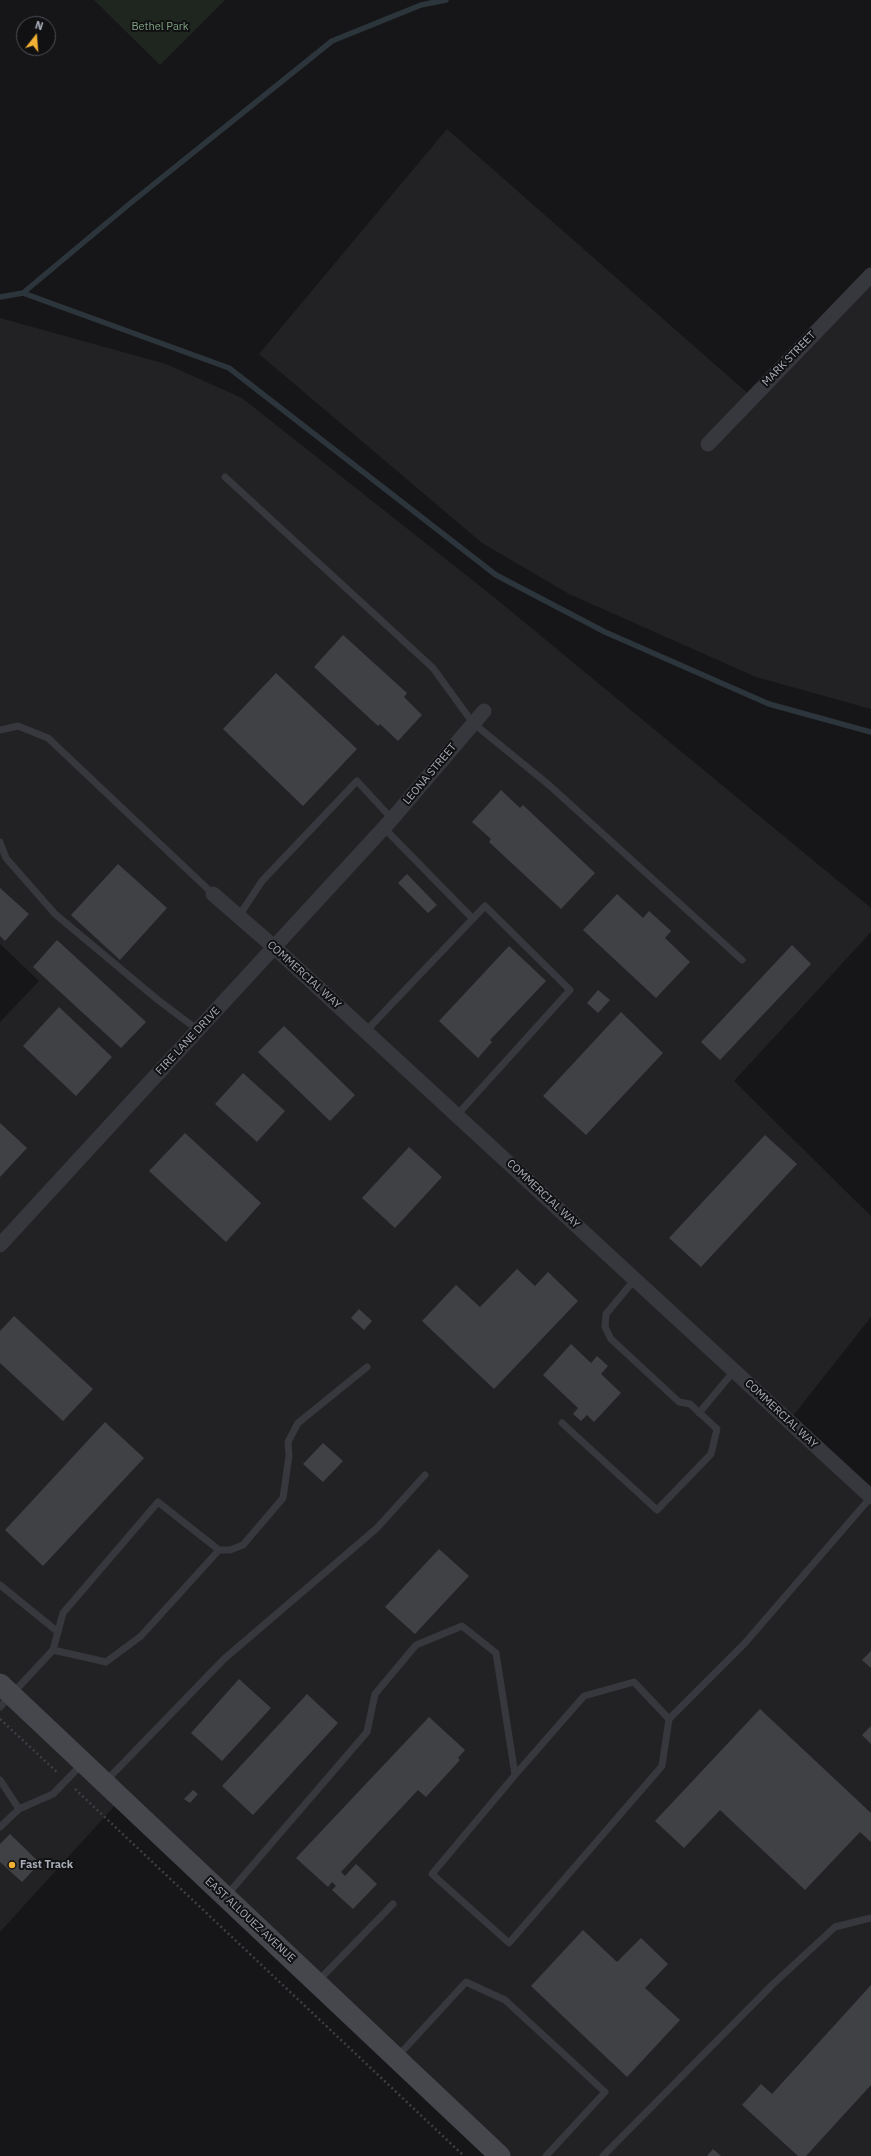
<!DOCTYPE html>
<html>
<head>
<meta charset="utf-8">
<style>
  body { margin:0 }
  #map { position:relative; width:871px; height:2156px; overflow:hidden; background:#161618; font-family:"IBM Plex Sans",sans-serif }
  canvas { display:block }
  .north { position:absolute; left:16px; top:16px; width:40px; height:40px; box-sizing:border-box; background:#111113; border:1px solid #4d4f55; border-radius:50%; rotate:17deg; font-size:11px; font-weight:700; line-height:16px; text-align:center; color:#a8adb8 }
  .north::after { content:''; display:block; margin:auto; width:14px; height:18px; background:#f2b134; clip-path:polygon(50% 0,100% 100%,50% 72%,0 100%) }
</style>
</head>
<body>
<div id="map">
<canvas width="871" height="2156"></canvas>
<div class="north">N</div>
</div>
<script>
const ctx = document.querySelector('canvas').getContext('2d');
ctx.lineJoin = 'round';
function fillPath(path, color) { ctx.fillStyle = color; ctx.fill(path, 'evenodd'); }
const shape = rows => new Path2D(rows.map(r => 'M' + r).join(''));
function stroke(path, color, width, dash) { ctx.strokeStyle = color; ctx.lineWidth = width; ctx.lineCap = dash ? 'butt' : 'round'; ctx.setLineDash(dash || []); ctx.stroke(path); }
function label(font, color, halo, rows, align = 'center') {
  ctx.font = font + ' "IBM Plex Sans",sans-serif'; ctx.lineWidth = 4; ctx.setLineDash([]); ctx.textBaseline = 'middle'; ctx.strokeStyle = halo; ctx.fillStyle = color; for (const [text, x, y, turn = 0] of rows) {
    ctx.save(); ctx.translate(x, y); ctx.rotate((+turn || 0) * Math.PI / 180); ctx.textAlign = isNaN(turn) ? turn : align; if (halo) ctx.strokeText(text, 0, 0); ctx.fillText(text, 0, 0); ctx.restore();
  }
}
fillPath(shape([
  [447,129,752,397,871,275,871,709,756,677,569,594,482,543,259,354],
  [0,318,166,364,242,398,495,598,871,908,871,932,734,1081,871,1216,871,1317,789,1421,871,1497,871,2156,500,2156,121,1799,0,1932,0,1022,39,981,0,944]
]), '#222225');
fillPath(shape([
  [94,0,225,0,160,65]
]), '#1e261f');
stroke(shape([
  [23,293,133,201,332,41,421,5,446,0],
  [0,297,23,293,229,368,496,575,605,632,769,704,871,732]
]), '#2c353c', 5.5);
fillPath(shape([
  [343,635,407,693,404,697,422,715,398,741,380,724,378,726,314,667],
  [276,673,357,749,303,806,223,729],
  [501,790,520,808,523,805,595,873,561,909,489,842,491,839,472,822],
  [118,864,167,908,120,960,71,915],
  [407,874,437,905,428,913,398,883],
  [0,888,29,914,5,941,0,936],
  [617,894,643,918,649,911,671,931,665,938,690,962,656,998,583,930],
  [57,940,146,1022,121,1048,33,967],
  [792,945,811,964,720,1060,701,1042],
  [509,946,546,981,490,1040,492,1042,478,1058,439,1021],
  [598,990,610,1000,598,1013,587,1003],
  [59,1007,112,1057,76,1096,23,1046],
  [621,1012,663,1053,586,1135,543,1096],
  [284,1026,355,1095,330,1121,258,1052],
  [243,1073,285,1111,257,1142,215,1104],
  [0,1123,27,1148,0,1177],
  [185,1133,261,1203,226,1242,149,1171],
  [765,1135,797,1164,701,1267,669,1238],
  [409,1147,442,1177,395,1228,362,1198],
  [517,1269,535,1286,548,1272,578,1301,494,1389,422,1321,456,1285,480,1307],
  [359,1309,372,1321,364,1330,351,1318],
  [14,1316,93,1389,63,1421,0,1363,0,1331],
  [571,1344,591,1363,597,1356,608,1366,601,1374,621,1393,594,1422,587,1415,581,1421,573,1414,578,1408,543,1375],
  [105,1422,144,1458,43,1566,5,1530],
  [323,1443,343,1461,323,1482,303,1464],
  [439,1549,469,1576,415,1634,385,1607],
  [871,1651,871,1668,862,1660],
  [239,1679,271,1708,222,1761,191,1733],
  [307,1694,338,1723,253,1815,222,1786],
  [760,1709,871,1813,871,1842,860,1832,805,1890,720,1810,684,1848,655,1821],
  [429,1717,465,1750,458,1758,460,1760,426,1797,418,1790,341,1872,345,1876,356,1864,377,1884,353,1909,332,1890,336,1886,332,1882,328,1887,296,1858],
  [871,1726,871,1744,862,1735],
  [193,1790,198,1794,190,1803,184,1799],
  [10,1834,40,1863,22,1882,0,1862,0,1844],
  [583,1930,617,1962,641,1938,668,1964,645,1988,680,2020,627,2077,531,1986],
  [871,1985,871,2085,806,2156,798,2156,742,2105,761,2084,772,2094],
  [713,2149,721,2156,707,2156]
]), '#404145');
stroke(shape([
  [0,1719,58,1773],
  [75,1789,464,2156]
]), '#3d3f44', 2.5, [2, 3]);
stroke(shape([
  [225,477,433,668,473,723,549,785,742,960],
  [0,730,18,726,48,738,213,894],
  [384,828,473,919],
  [0,842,6,858,55,914,158,1000,198,1030],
  [239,916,262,881,357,781,392,819],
  [366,1031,485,906,570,990,457,1115],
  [699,1413,734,1371],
  [562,1423,657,1510,711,1454,717,1429,690,1404,679,1402,611,1339,605,1327,606,1314,635,1279],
  [219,1550,230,1550,243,1545,283,1498,289,1456,288,1442,298,1423,367,1367],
  [0,1585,58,1632],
  [0,1707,53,1650,106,1662,141,1636,219,1550,158,1502,63,1613,53,1650],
  [515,1775,584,1696,634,1682,669,1719],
  [0,1780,19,1809],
  [105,1782,224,1659,377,1528,425,1475],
  [0,1827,19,1809,53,1794,82,1764],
  [227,1895,367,1732,375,1694,416,1645,462,1626,496,1653,515,1775,432,1874,509,1943,662,1766,669,1719,745,1643,871,1497],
  [318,1981,393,1904],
  [398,2056,466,1982,505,2000,605,2092,546,2156],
  [603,2156,772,1985,835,1927,871,1918]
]), '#37383d', 7);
stroke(shape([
  [708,444,871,275],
  [213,894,274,947,871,1497],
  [0,1245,392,819,484,711]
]), '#37383d', 15);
stroke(shape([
  [0,1684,500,2156]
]), '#45474d', 21);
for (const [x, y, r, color] of [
  [12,1865,4,"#f2b134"]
]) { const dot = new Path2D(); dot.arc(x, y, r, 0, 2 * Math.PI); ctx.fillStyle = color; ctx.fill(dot); stroke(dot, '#111113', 1.5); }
label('11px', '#7fa381', '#111113', [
  ["Bethel Park",160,27]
]);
label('11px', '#a8adb8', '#111113', [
  ["MARK STREET",789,359,-46],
  ["LEONA STREET",430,774,-50],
  ["COMMERCIAL WAY",304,975,42],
  ["FIRE LANE DRIVE",188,1041,-47],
  ["COMMERCIAL WAY",543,1194,43],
  ["COMMERCIAL WAY",781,1414,43],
  ["EAST ALLOUEZ AVENUE",250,1920,43]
]);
label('bold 11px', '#a8adb8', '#111113', [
  ["Fast Track",20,1865]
], 'left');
</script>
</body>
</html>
